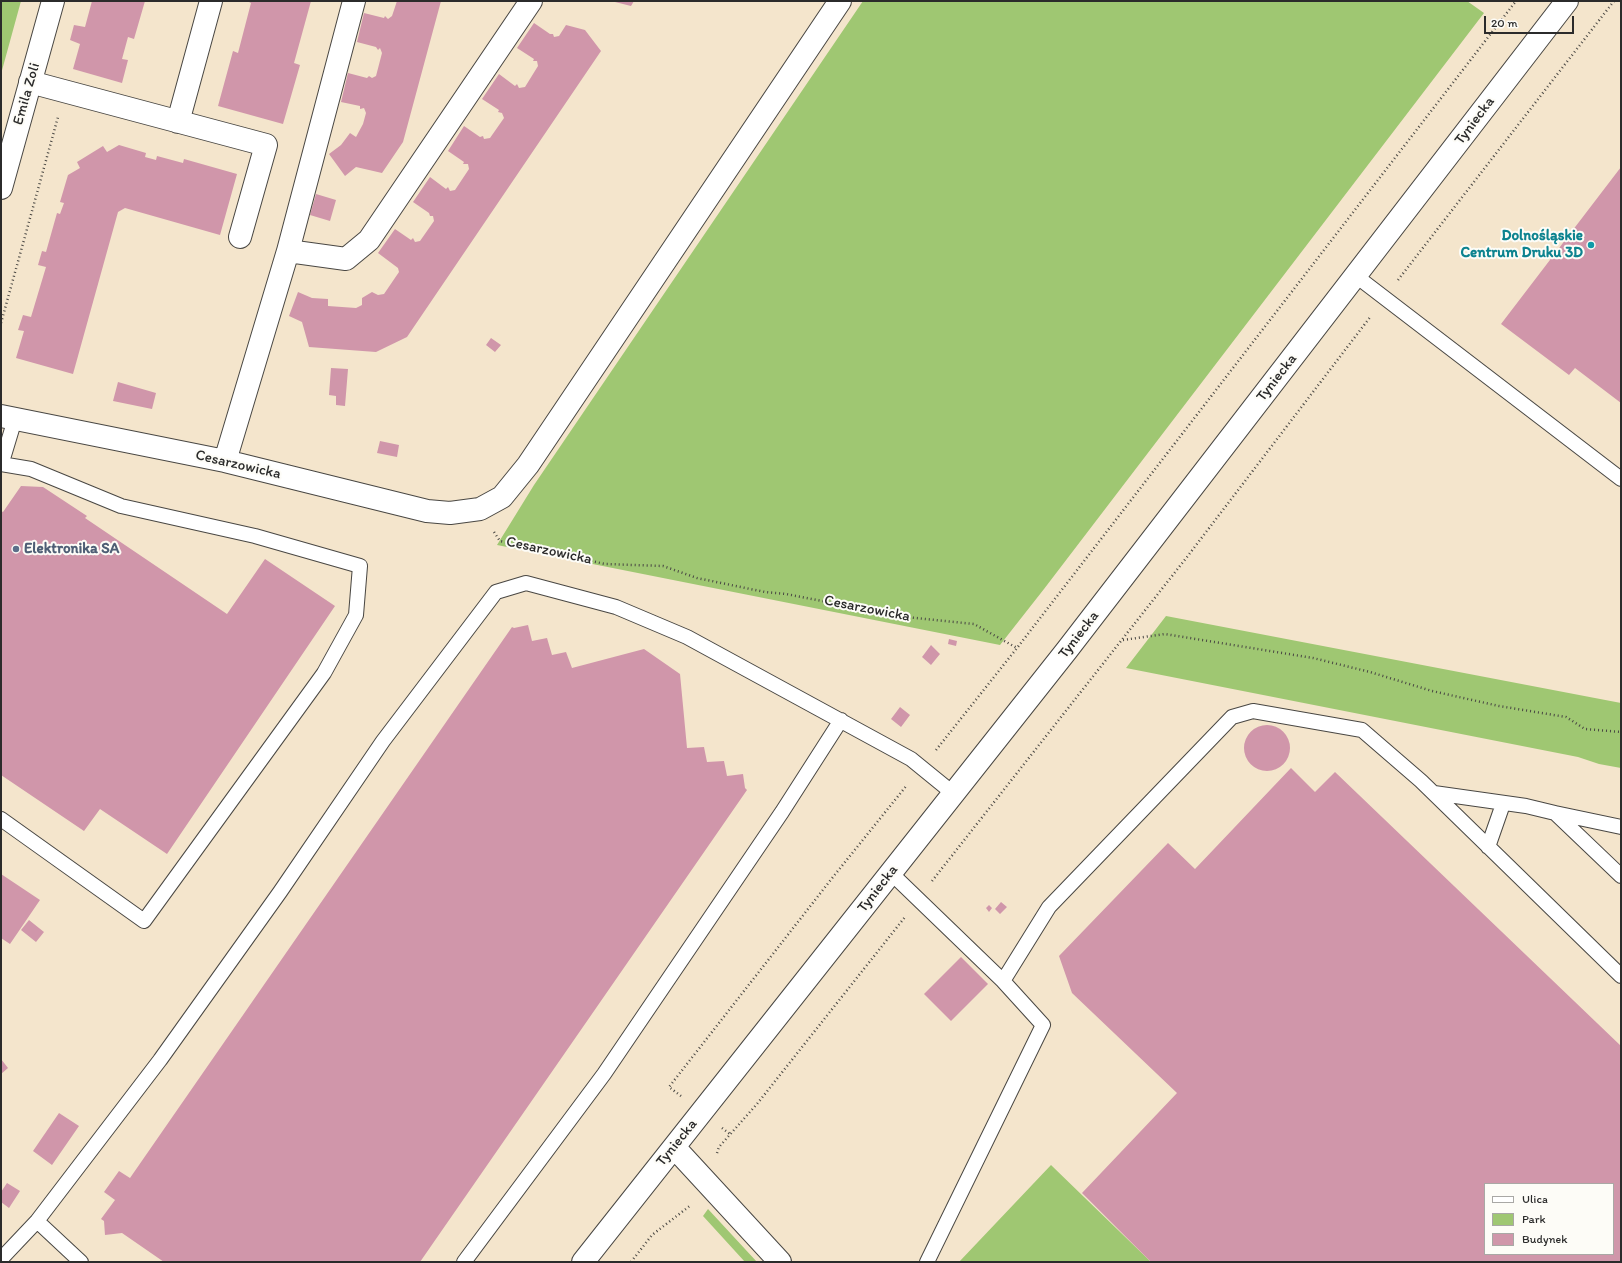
<!DOCTYPE html>
<html>
<head>
<meta charset="utf-8">
<style>
  body { margin:0 }
  #map { position:relative; width:1622px; height:1263px; overflow:hidden; background:#f4e5cc; font-family:Itim,sans-serif }
  canvas { display:block }
  .frame { position:absolute; inset:0; border:2px solid #2b2b2b; pointer-events:none }
  .legend { position:absolute; left:1484px; top:1183px; width:130px; height:72px; box-sizing:border-box; background:#fdfcf7; border:1px solid #a9a8a5; margin:0; padding:5px 7px; list-style:none; font-size:12px; color:#2b2b2b }
  .legend li { display:flex; align-items:center; gap:8px; height:20px }
  .legend b { width:20px; border:1px solid #a9a8a5 }
  .scale { position:absolute; left:1484px; top:16px; width:90px; height:18px; box-sizing:border-box; border:2px solid #2b2b2b; border-top:0; padding-left:5px; font-size:12px; line-height:14px; white-space:nowrap; color:#2b2b2b; -webkit-text-stroke:3px #fdfcf7; paint-order:stroke }
</style>
</head>
<body>
<div id="map">
<canvas width="1622" height="1263"></canvas>
<div class="frame"></div>
<ul class="legend">
<li><b style="height:5px;background:#fff"></b>Ulica</li>
<li><b style="height:11px;background:#9fc772"></b>Park</li>
<li><b style="height:11px;background:#d096aa"></b>Budynek</li>
</ul>
<div class="scale">20 m</div>
</div>
<script>
const ctx = document.querySelector('canvas').getContext('2d');
ctx.lineJoin = 'round';
function fillPath(path, color) { ctx.fillStyle = color; ctx.fill(path, 'evenodd'); }
const shape = rows => new Path2D(rows.map(r => 'M' + r).join(''));
function stroke(path, color, width, dash) { ctx.strokeStyle = color; ctx.lineWidth = width; ctx.lineCap = dash ? 'butt' : 'round'; ctx.setLineDash(dash || []); ctx.stroke(path); }
function label(font, color, halo, rows, align = 'center') {
  ctx.font = font + ' Itim,sans-serif'; ctx.lineWidth = 4; ctx.setLineDash([]); ctx.textBaseline = 'middle'; ctx.strokeStyle = halo; ctx.fillStyle = color; for (const [text, x, y, turn = 0] of rows) {
    ctx.save(); ctx.translate(x, y); ctx.rotate((+turn || 0) * Math.PI / 180); ctx.textAlign = isNaN(turn) ? turn : align; if (halo) ctx.strokeText(text, 0, 0); ctx.fillText(text, 0, 0); ctx.restore();
  }
}
fillPath(shape([
  [1,1,21,1,1,74],
  [863,1,1467,1,1484,13,1044,589,1000,645,497,545,534,485],
  [1166,616,1621,703,1621,768,1599,764,1578,757,1126,668],
  [1051,1165,1151,1262,959,1262],
  [708,1209,757,1262,745,1262,703,1216]
]), '#9fc772');
fillPath(shape([
  [92,1,145,1,134,39,128,37,122,59,128,60,122,83,73,69,80,44,70,40,74,25,85,27],
  [247,1,311,1,294,63,300,65,283,124,218,106,233,51,238,53,251,3],
  [397,1,441,1,403,142,382,173,356,167,345,176,329,154,341,145,350,133,356,137,363,124,366,113,364,108,360,109,360,106,341,102,348,73,367,78,369,76,372,78,376,76,382,53,380,48,378,50,376,47,357,42,364,13,384,18,385,16,388,19,392,16],
  [611,1,634,1,631,6],
  [534,23,550,34,553,34,554,37,559,36,566,25,585,30,601,51,407,337,376,352,309,347,302,322,289,316,298,292,312,298,328,299,328,306,356,308,362,305,362,298,372,292,378,295,384,294,399,272,398,268,378,253,395,229,411,240,413,238,415,242,420,241,434,221,433,216,430,216,429,213,413,202,430,177,446,189,448,187,450,191,455,190,469,169,468,164,463,164,464,162,448,151,464,126,480,137,483,136,484,139,490,138,504,118,502,113,498,112,499,110,482,99,499,74,515,86,517,84,519,88,525,87,538,66,537,61,533,61,534,59,517,48],
  [119,145,146,153,145,157,156,160,157,156,183,163,184,159,237,174,220,235,125,208,118,212,73,374,16,358,24,331,18,330,23,315,31,317,46,267,38,265,42,251,46,252,57,213,60,214,64,203,60,202,68,175,80,168,77,162,103,146,107,152],
  [1621,167,1621,403,1575,368,1569,375,1501,324],
  [316,194,336,200,330,221,310,215],
  [491,338,501,345,495,352,486,345],
  [331,368,348,369,345,406,336,405,336,396,329,395],
  [118,382,156,393,152,409,113,401],
  [380,441,399,445,397,457,377,453],
  [21,486,43,487,87,516,85,518,227,614,265,559,335,606,167,854,100,809,84,831,1,775,1,511,3,512],
  [528,625,532,641,547,638,552,655,566,652,572,668,644,649,680,674,687,748,704,747,707,762,724,761,727,776,743,774,745,788,747,790,585,1024,420,1262,164,1262,122,1233,105,1235,104,1221,101,1219,115,1200,104,1192,119,1171,130,1178,512,627,514,628],
  [949,639,957,641,956,646,948,644],
  [931,645,940,654,931,665,922,657],
  [900,707,910,715,901,727,891,719],
  '1244 748a23 23 0 1 1 46 0a23 23 0 1 1-46 0Z',
  [1291,768,1315,792,1335,772,1621,1046,1621,1262,1151,1262,1082,1193,1177,1093,1072,993,1059,956,1168,843,1195,869],
  [1485,1184,1613,1184,1613,1254,1485,1254],
  [1,874,40,900,10,944,1,938],
  [1001,902,1007,907,1000,914,995,909],
  [989,905,992,908,989,912,986,908],
  [29,920,44,932,36,942,21,930],
  [961,957,988,984,951,1021,924,994],
  [1,1059,8,1068,1,1074],
  [59,1113,79,1126,52,1165,33,1151],
  [7,1183,20,1191,9,1208,1,1202,1,1192]
]), '#d096aa');
const lane = shape([
  [1356,276,1621,479],
  [2,462,15,419],
  [1,464,31,469,121,506,255,536,360,566,356,615,324,673,144,921,1,819],
  [1434,793,1526,806,1555,813,1621,876],
  [1555,813,1621,827],
  [1488,847,1503,804],
  [891,873,1003,981,1043,1025,927,1262],
  [1003,981,1049,907,1232,717,1253,711,1362,730,1421,781,1621,976],
  [37,1221,81,1262],
  [1,1259,37,1221,160,1060,280,892,383,741,496,592,526,583,616,607,687,637,911,759,954,794],
  [464,1262,604,1074,782,812,841,720]
]);
const street = shape([
  [30,82,266,145,240,237],
  [178,122,211,1],
  [1,188,53,1],
  [288,251,354,1],
  [1,416,225,461,427,511,450,513,480,509,502,497,528,465,840,1],
  [225,461,288,251,346,259,369,240,531,1],
  [674,1147,780,1262],
  [583,1262,1067,650,1567,1]
]);
stroke(lane, '#494743', 16);
stroke(street, '#494743', 24);
stroke(shape([
  [1398,280,1614,1],
  [1,323,58,117],
  [494,532,500,541,605,564,663,566,697,578,765,592,786,594,906,617,974,624,1017,648],
  [1123,640,1165,634,1313,658,1370,672,1432,691,1499,706,1566,717,1585,729,1621,732],
  [936,750,1017,648,1516,1],
  [932,881,1187,557,1371,316],
  [681,1096,669,1087,833,877,907,785],
  [722,1128,730,1134],
  [717,1153,719,1147,757,1104,905,917],
  [631,1262,652,1235,691,1205]
]), '#494743', 2.5, [1, 3]);
stroke(lane, '#fff', 14);
stroke(street, '#fff', 22);
for (const [x, y, r, color] of [
  [1591,245,4,"#0f9aa8"],
  [16,549,4,"#5c6f8a"]
]) { const dot = new Path2D(); dot.arc(x, y, r, 0, 2 * Math.PI); ctx.fillStyle = color; ctx.fill(dot); stroke(dot, '#fdfcf7', 1.5); }
label('15px', '#2b2b2b', '#fdfcf7', [
  ["Emila Zoli",27,94,-74],
  ["Tyniecka",1475,121,-53],
  ["Tyniecka",1277,378,-52],
  ["Cesarzowicka",238,465,13],
  ["Cesarzowicka",549,551,12],
  ["Cesarzowicka",867,609,11],
  ["Tyniecka",1079,635,-52],
  ["Tyniecka",878,889,-52],
  ["Tyniecka",677,1143,-51]
]);
label('bold 15px', '#0d838f', '#fdfcf7', [
  ["Dolnośląskie",1583,236],
  ["Centrum Druku 3D",1583,253]
], 'right');
label('bold 15px', '#4e5e75', '#fdfcf7', [
  ["Elektronika SA",24,549]
], 'left');
</script>
</body>
</html>
